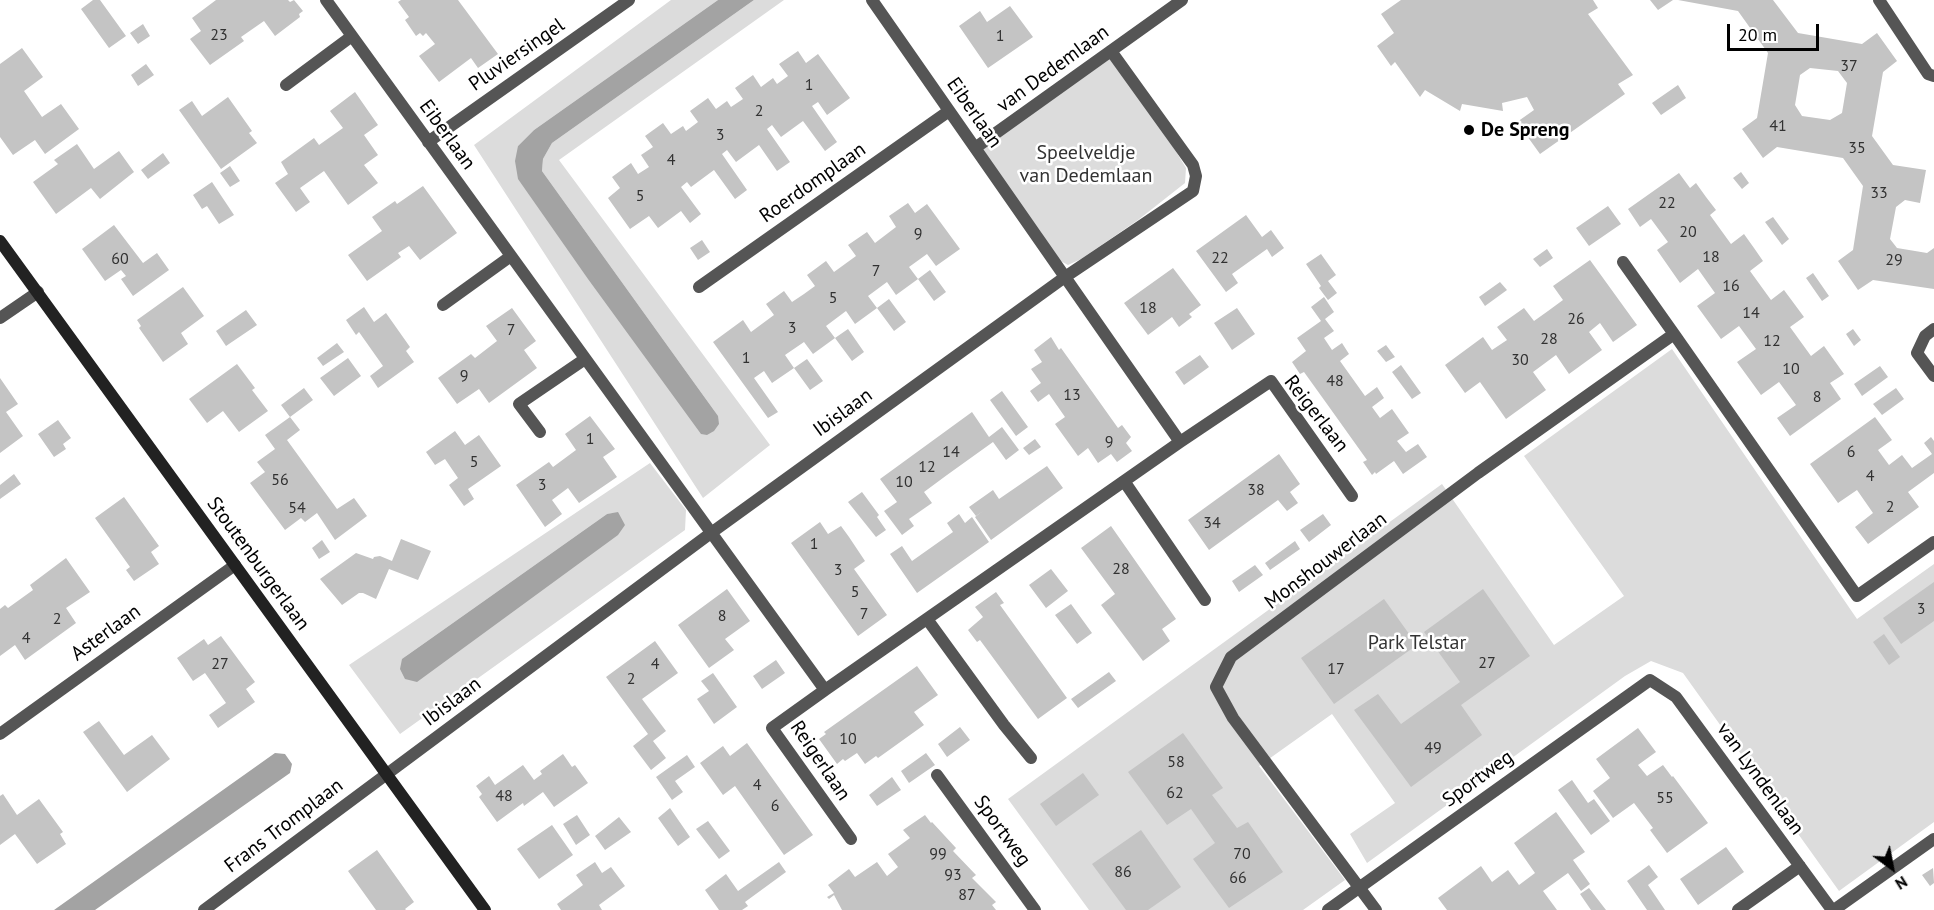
<!DOCTYPE html>
<html>
<head>
<meta charset="utf-8">
<style>
  body { margin:0 }
  #map { position:relative; width:1934px; height:910px; overflow:hidden; background:#fff; font-family:"PT Sans",sans-serif }
  canvas { display:block }
  .north { position:absolute; left:1862px; top:838px; width:60px; height:60px; -webkit-text-stroke:4px #fff; paint-order:stroke; rotate:148deg; font-size:16px; font-weight:700; line-height:24px; text-align:center; color:#000 }
  .north::after { content:''; display:block; margin:auto; width:21px; height:27px; background:#000; clip-path:polygon(50% 0,100% 100%,50% 72%,0 100%) }
  .scale { position:absolute; left:1727px; top:24px; width:92px; height:27px; box-sizing:border-box; border:3px solid #000; border-top:0; padding-left:8px; font-size:18px; line-height:21px; white-space:nowrap; color:#000; -webkit-text-stroke:4px #fff; paint-order:stroke }
</style>
</head>
<body>
<div id="map">
<canvas width="1934" height="910"></canvas>
<div class="north">N</div>
<div class="scale">20 m</div>
</div>
<script>
const ctx = document.querySelector('canvas').getContext('2d');
ctx.lineJoin = 'round';
function fillPath(path, color) { ctx.fillStyle = color; ctx.fill(path, 'evenodd'); }
const shape = rows => new Path2D(rows.map(r => 'M' + r).join(''));
function stroke(path, color, width, dash) { ctx.strokeStyle = color; ctx.lineWidth = width; ctx.lineCap = dash ? 'butt' : 'round'; ctx.setLineDash(dash || []); ctx.stroke(path); }
function label(font, color, halo, rows, align = 'center') {
  ctx.font = font + ' "PT Sans",sans-serif'; ctx.lineWidth = 5; ctx.setLineDash([]); ctx.textBaseline = 'middle'; ctx.strokeStyle = halo; ctx.fillStyle = color; for (const [text, x, y, turn = 0] of rows) {
    ctx.save(); ctx.translate(x, y); ctx.rotate((+turn || 0) * Math.PI / 180); ctx.textAlign = isNaN(turn) ? turn : align; if (halo) ctx.strokeText(text, 0, 0); ctx.fillText(text, 0, 0); ctx.restore();
  }
}
fillPath(shape([
  [671,0,718,0,534,130,518,146,718,416,542,171,543,159,552,143,754,0,784,0,559,160,770,445,703,498,474,145],
  [1111,58,1166,135,1186,168,1185,183,1138,220,1081,259,1068,265,1057,259,1041,232,980,149],
  [1672,349,1857,619,1934,564,1934,822,1839,891,1683,673,1651,661,1625,676,1367,863,1350,834,1395,803,1332,714,1259,766,1345,880,1303,910,1089,910,1008,799,1442,484,1554,645,1624,596,1524,456],
  [650,463,686,510,685,530,400,734,349,665],
  [618,513,402,659,607,514]
]), '#dcdcdc');
fillPath(shape([
  [718,0,754,0,552,143,543,159,542,171,718,416,719,424,714,431,707,435,701,434,588,279,518,179,515,161,518,146,534,130],
  [618,512,625,525,618,535,417,682,405,679,400,669,402,659,607,514],
  [275,753,285,754,292,764,290,773,95,910,54,910]
]), '#a3a3a3');
fillPath(shape([
  [93,0,100,0,126,36,109,48,81,9],
  [216,0,288,0,290,2,294,0,303,11,299,14,300,17,275,36,264,21,241,37,244,41,210,65,190,39,201,31,192,18],
  [401,0,458,0,498,54,478,68,471,58,439,82,419,56,435,44,426,33,423,36,420,33,416,36,405,20,409,17,398,2],
  [1401,0,1593,0,1598,8,1588,14,1633,75,1618,84,1625,94,1540,154,1517,122,1534,110,1527,97,1502,103,1503,111,1462,104,1460,111,1425,90,1420,97,1395,62,1391,66,1377,46,1394,33,1381,14],
  [1650,0,1673,0,1658,10],
  [1678,0,1773,0,1798,33,1862,44,1877,33,1897,61,1883,72,1872,136,1893,165,1926,170,1920,203,1905,200,1896,207,1890,239,1897,248,1927,253,1934,248,1934,289,1873,280,1858,290,1838,261,1853,250,1863,186,1843,158,1777,147,1763,158,1742,129,1757,118,1768,53,1738,11],
  [1810,68,1838,71,1847,83,1842,113,1830,120,1802,116,1795,105,1800,75],
  [1010,6,1033,37,988,68,959,26,980,11,987,22],
  [143,24,150,36,138,44,130,33],
  [22,48,43,77,24,91,42,117,61,104,79,129,45,154,35,140,13,155,0,137,0,64],
  [798,51,806,63,818,54,850,98,827,115,818,102,812,106,837,142,825,151,803,121,781,137,772,125,767,129,790,162,777,171,759,145,736,162,727,150,722,154,747,190,735,199,714,170,691,187,687,182,681,187,701,214,690,223,681,211,658,228,649,216,630,229,608,198,620,188,612,177,631,163,638,174,649,167,641,155,653,147,645,136,663,123,671,134,683,126,686,131,698,122,690,111,708,98,716,109,727,101,731,107,743,99,735,88,753,75,761,87,773,78,777,84,788,76,779,64],
  [146,64,154,75,138,86,131,75],
  [1678,85,1686,98,1661,115,1652,103],
  [355,92,378,125,364,135,378,155,364,165,378,183,348,205,324,171,300,188,310,202,296,212,275,183,288,174,281,162,314,138,319,145,343,128,330,111],
  [228,97,252,131,249,133,257,143,221,169,179,110,192,101,202,116],
  [77,144,94,169,119,151,134,172,100,199,91,188,56,214,33,182,58,164,54,160],
  [163,153,170,163,148,179,141,170],
  [230,166,240,181,230,187,220,173],
  [1741,172,1749,183,1742,189,1733,178],
  [1679,173,1690,188,1696,183,1706,197,1716,210,1710,215,1731,244,1744,234,1754,248,1763,261,1750,271,1771,300,1784,290,1804,317,1790,327,1811,356,1824,346,1844,374,1830,383,1841,399,1790,436,1777,418,1796,405,1779,382,1761,395,1737,362,1756,349,1739,326,1721,339,1697,306,1715,293,1698,269,1680,283,1657,250,1668,242,1651,219,1640,227,1628,209],
  [212,182,234,215,219,224,207,206,202,209,193,195],
  [423,186,457,233,420,260,409,246,398,253,401,257,367,281,348,255,382,231,372,217,395,201,397,204],
  [908,203,915,213,927,204,960,249,936,266,927,254,909,267,918,279,896,295,887,282,868,296,877,308,889,299,906,322,894,331,877,308,855,324,846,311,826,326,835,338,848,329,864,352,852,361,835,338,813,354,804,342,785,355,794,368,772,383,764,371,754,378,778,412,768,418,713,342,743,320,751,332,774,315,766,304,784,291,792,302,804,294,815,286,807,275,826,261,834,272,856,256,848,245,867,232,875,243,896,227,889,216],
  [1608,206,1621,224,1589,246,1576,228],
  [1246,215,1262,237,1271,230,1284,248,1272,257,1267,249,1232,274,1238,283,1226,292,1196,251],
  [1773,217,1789,239,1782,245,1765,222],
  [114,225,143,263,157,253,169,270,133,296,121,279,126,276,121,270,105,281,82,249],
  [702,240,710,252,698,260,690,248],
  [1547,249,1553,258,1540,267,1533,259],
  [1321,254,1336,275,1328,281,1337,293,1328,300,1319,288,1321,286,1306,264],
  [1590,260,1637,325,1613,342,1600,323,1589,332,1602,350,1569,374,1556,355,1533,372,1546,390,1506,419,1480,382,1465,393,1445,365,1483,337,1492,350,1507,340,1497,327,1524,308,1534,321,1548,311,1563,300,1553,286],
  [1173,268,1201,305,1189,314,1192,317,1179,327,1172,317,1148,335,1124,303],
  [930,270,946,292,934,301,918,279],
  [1813,273,1829,296,1822,301,1806,278],
  [1500,282,1507,290,1485,306,1479,297],
  [183,287,204,316,181,333,188,344,163,362,139,328,141,326,137,320],
  [1324,297,1334,312,1325,319,1334,331,1324,338,1332,350,1342,343,1349,354,1340,361,1365,396,1377,387,1384,398,1372,407,1380,418,1392,409,1409,433,1397,441,1406,452,1418,444,1427,457,1403,474,1394,461,1376,474,1375,472,1372,475,1363,462,1367,460,1327,404,1304,372,1300,374,1292,362,1306,351,1297,338,1321,321,1311,307],
  [364,307,374,322,386,313,410,347,406,351,414,362,378,388,370,376,383,366,359,332,356,335,346,320],
  [512,308,536,341,524,350,537,368,489,403,479,389,457,404,438,378,471,354,475,358,497,341,486,326],
  [1237,308,1255,334,1232,350,1214,323],
  [246,310,257,325,226,346,216,331],
  [1853,329,1861,340,1854,346,1846,334],
  [1051,337,1059,350,1061,348,1118,428,1122,425,1131,437,1126,443,1132,451,1117,462,1111,454,1098,463,1088,448,1078,456,1055,424,1065,417,1049,394,1038,402,1030,391,1041,383,1031,369,1042,362,1034,350],
  [337,343,344,352,323,366,317,358],
  [1386,345,1395,357,1386,362,1377,351],
  [1200,355,1209,367,1184,385,1175,372],
  [348,358,361,376,334,396,320,378],
  [807,359,823,381,810,390,794,368],
  [237,364,255,388,252,390,268,411,239,432,223,411,207,423,189,399],
  [1401,365,1421,393,1412,399,1392,372],
  [1880,366,1888,377,1862,396,1854,384],
  [0,378,18,404,6,412,23,436,0,453],
  [304,388,313,400,290,417,300,430,287,440,337,509,354,498,367,516,335,540,317,513,305,522,301,518,285,530,250,483,265,472,257,462,275,449,265,435,290,417,281,405],
  [1896,388,1904,399,1882,415,1873,404],
  [1002,391,1028,427,1016,436,990,400],
  [972,412,989,437,1002,427,1019,450,1006,460,993,442,947,475,924,492,932,503,909,519,914,526,902,535,884,511,897,502,880,479],
  [590,416,615,449,603,457,617,477,579,503,568,488,552,500,562,514,545,527,516,485,549,462,553,467,576,450,565,434],
  [1875,417,1892,440,1878,450,1889,465,1902,455,1912,468,1932,454,1924,443,1931,437,1934,441,1934,473,1908,492,1919,507,1868,544,1855,527,1873,513,1857,490,1838,503,1810,464],
  [58,420,71,438,63,444,66,449,54,457,38,434],
  [455,431,465,445,479,435,501,466,468,489,474,499,464,506,449,485,458,478,445,459,435,465,426,452],
  [1035,439,1041,447,1029,455,1023,448],
  [1279,454,1300,484,1290,492,1298,503,1287,511,1278,500,1209,550,1188,520],
  [1047,466,1063,488,991,540,975,517,983,511,976,516,969,507,993,490,999,499],
  [14,474,21,484,0,499,0,485],
  [862,492,879,515,877,517,886,530,876,537,848,502],
  [124,497,159,546,151,552,159,564,134,581,126,570,130,567,95,518],
  [959,514,965,523,972,517,989,542,917,593,890,554,902,546,912,561,953,532,947,523],
  [1323,514,1331,525,1309,542,1300,530],
  [820,522,828,534,841,526,849,537,865,561,854,569,887,615,858,636,791,543],
  [1111,526,1176,619,1162,629,1170,641,1143,661,1101,605,1115,594,1081,548],
  [401,539,431,551,418,580,389,569,376,599,363,593,359,593,342,605,320,579,356,553,373,559,374,557,380,556,392,561],
  [322,540,330,552,319,559,312,548],
  [1295,541,1300,549,1270,570,1265,563],
  [66,558,90,592,66,608,76,623,25,660,15,645,0,656,0,609,5,605,8,608,33,590,30,585],
  [1255,565,1263,575,1239,592,1232,581],
  [1051,569,1068,591,1046,608,1029,585],
  [1934,582,1934,621,1901,644,1883,618],
  [727,589,750,621,725,639,734,650,709,668,678,625],
  [1483,589,1530,656,1461,705,1482,735,1411,787,1354,710,1378,694,1401,724,1460,682,1424,632],
  [996,592,1004,603,1000,605,1067,698,1038,719,980,640,977,642,968,630,983,617,975,607],
  [1384,599,1417,645,1334,704,1301,658],
  [1071,604,1092,633,1077,644,1055,615],
  [1884,634,1900,657,1889,665,1873,642],
  [221,636,255,682,246,689,255,702,218,728,209,715,226,703,205,673,193,681,177,658,204,639,208,645],
  [655,641,678,673,642,699,666,731,653,741,666,758,651,770,633,746,648,734,606,677],
  [776,660,785,673,762,689,753,676],
  [917,666,938,695,914,712,924,725,878,758,876,756,865,764,857,753,845,761,843,759,837,764,819,739,826,734,824,732],
  [1109,672,1116,681,1078,708,1071,699],
  [713,673,737,707,714,724,697,699,709,691,701,681],
  [99,721,124,755,152,735,170,759,127,792,83,732],
  [960,727,970,740,947,757,938,744],
  [1638,728,1656,752,1638,765,1647,776,1663,765,1672,777,1673,776,1708,823,1667,853,1650,830,1653,828,1634,803,1613,818,1593,791,1610,778,1596,759],
  [1183,733,1223,788,1212,795,1237,828,1248,822,1283,872,1229,908,1193,859,1215,843,1191,809,1167,825,1128,772],
  [747,743,813,835,784,855,735,786,723,795,700,763,723,746,730,756],
  [926,753,935,765,909,783,901,771],
  [563,754,572,767,575,765,588,783,554,807,543,792,524,806,523,803,497,822,479,797,482,794,476,786,489,776,495,785,523,765,534,780,542,774,540,771],
  [687,755,695,767,675,781,683,792,672,800,656,777],
  [1083,773,1099,795,1056,826,1040,804],
  [892,777,901,790,877,806,869,795],
  [1572,780,1588,803,1594,799,1610,821,1591,835,1558,790],
  [3,794,17,815,39,799,63,832,60,834,66,844,37,864,15,834,0,845,0,796],
  [670,808,690,837,678,846,658,818],
  [1556,812,1585,852,1573,860,1590,884,1581,891,1568,873,1543,891,1557,910,1447,910,1438,898,1481,866,1492,882,1508,870,1519,885,1535,873,1514,843],
  [577,815,590,835,576,845,563,824],
  [925,815,931,823,932,822,956,848,953,851,976,875,972,878,996,902,992,905,996,910,842,910,834,895,829,899,827,897,834,893,828,885,849,869,855,877,877,862,887,876,898,867,888,854,910,838,903,830],
  [619,817,631,832,605,850,595,836],
  [708,821,730,851,719,859,696,829],
  [552,825,573,855,539,879,517,849],
  [1141,830,1181,887,1148,910,1126,910,1092,864],
  [1726,847,1744,872,1698,905,1680,879],
  [377,850,414,902,405,909,406,910,376,910,348,871],
  [595,862,602,873,611,867,625,886,599,905,602,910,561,910,557,904,583,885,576,875],
  [779,862,786,872,745,902,748,906,742,910,719,910,705,890,726,874,738,891],
  [1649,865,1658,877,1648,885,1665,910,1647,910,1627,881],
  [1933,868,1934,883,1930,886,1922,875],
  [1589,888,1606,910,1591,910,1580,894]
]), '#c4c4c4');
stroke(shape([
  [326,0,825,690,1180,442,1271,381,1352,496],
  [872,0,1180,442],
  [1879,0,1928,74,1934,76],
  [286,85,352,36],
  [428,142,629,0],
  [975,148,1182,0],
  [1623,262,1674,334],
  [699,287,949,111],
  [443,305,511,256],
  [0,318,38,292],
  [1934,329,1925,336,1917,353,1934,376],
  [540,432,519,404,585,359],
  [1124,481,1205,600],
  [927,619,1004,725,1031,758],
  [825,690,772,728,851,839],
  [0,734,235,565],
  [937,775,1035,910],
  [204,910,711,533,1065,277,1193,191,1196,176,1193,165,1111,51],
  [1328,910,1650,680,1676,697,1832,910],
  [1376,910,1233,718,1216,687,1231,657,1478,473,1674,334,1857,596,1934,542],
  [1738,910,1800,866],
  [1834,910,1934,839]
]), '#555', 12);
stroke(shape([
  [0,241,485,910]
]), '#222', 12);
for (const [x, y, r, color] of [
  [1469,130,6,"#000"]
]) { const dot = new Path2D(); dot.arc(x, y, r, 0, 2 * Math.PI); ctx.fillStyle = color; ctx.fill(dot); stroke(dot, '#fff', 2); }
label('16px', '#313131', null, [
  ["23",219,35],
  ["1",1000,36],
  ["37",1849,66],
  ["1",809,85],
  ["2",759,111],
  ["41",1778,126],
  ["3",720,135],
  ["35",1857,148],
  ["4",671,160],
  ["33",1879,193],
  ["5",640,196],
  ["22",1667,203],
  ["20",1688,232],
  ["9",918,234],
  ["18",1711,257],
  ["22",1220,258],
  ["60",120,259],
  ["29",1894,260],
  ["7",876,271],
  ["16",1731,286],
  ["5",833,298],
  ["18",1148,308],
  ["14",1751,313],
  ["26",1576,319],
  ["3",792,328],
  ["7",511,330],
  ["28",1549,339],
  ["12",1772,341],
  ["1",746,358],
  ["30",1520,360],
  ["10",1791,369],
  ["9",464,376],
  ["48",1335,381],
  ["13",1072,395],
  ["8",1817,397],
  ["1",590,439],
  ["9",1109,442],
  ["14",951,452],
  ["6",1851,452],
  ["5",474,462],
  ["12",927,467],
  ["4",1870,476],
  ["56",280,480],
  ["10",904,482],
  ["3",542,485],
  ["38",1256,490],
  ["2",1890,507],
  ["54",297,508],
  ["34",1212,523],
  ["1",814,544],
  ["28",1121,569],
  ["3",838,570],
  ["5",855,592],
  ["3",1921,609],
  ["7",864,614],
  ["8",722,616],
  ["2",57,619],
  ["4",26,638],
  ["27",1487,663],
  ["27",220,664],
  ["4",655,664],
  ["17",1336,669],
  ["2",631,679],
  ["10",848,739],
  ["49",1433,748],
  ["58",1176,762],
  ["4",757,785],
  ["62",1175,793],
  ["48",504,796],
  ["55",1665,798],
  ["6",775,806],
  ["99",938,854],
  ["70",1242,854],
  ["86",1123,872],
  ["93",953,875],
  ["66",1238,878],
  ["87",967,895]
]);
label('20px', '#000', '#fff', [
  ["Pluviersingel",517,55,-35],
  ["van Dedemlaan",1053,69,-36],
  ["Eiberlaan",974,113,55],
  ["Eiberlaan",447,135,54],
  ["Roerdomplaan",813,183,-35],
  ["Ibislaan",843,413,-36],
  ["Reigerlaan",1316,414,52],
  ["Monshouwerlaan",1326,561,-37],
  ["Stoutenburgerlaan",258,564,54],
  ["Asterlaan",106,633,-36],
  ["Ibislaan",452,702,-37],
  ["Reigerlaan",820,761,56],
  ["Sportweg",1478,779,-36],
  ["van Lyndenlaan",1760,779,54],
  ["Frans Tromplaan",284,826,-37],
  ["Sportweg",1002,831,54]
]);
label('bold 20px', '#000', '#fff', [
  ["De Spreng",1481,130]
], 'left');
label('20px', '#333', '#fff', [
  ["Speelveldje",1086,153],
  ["van Dedemlaan",1086,176],
  ["Park Telstar",1417,643]
]);
</script>
</body>
</html>
